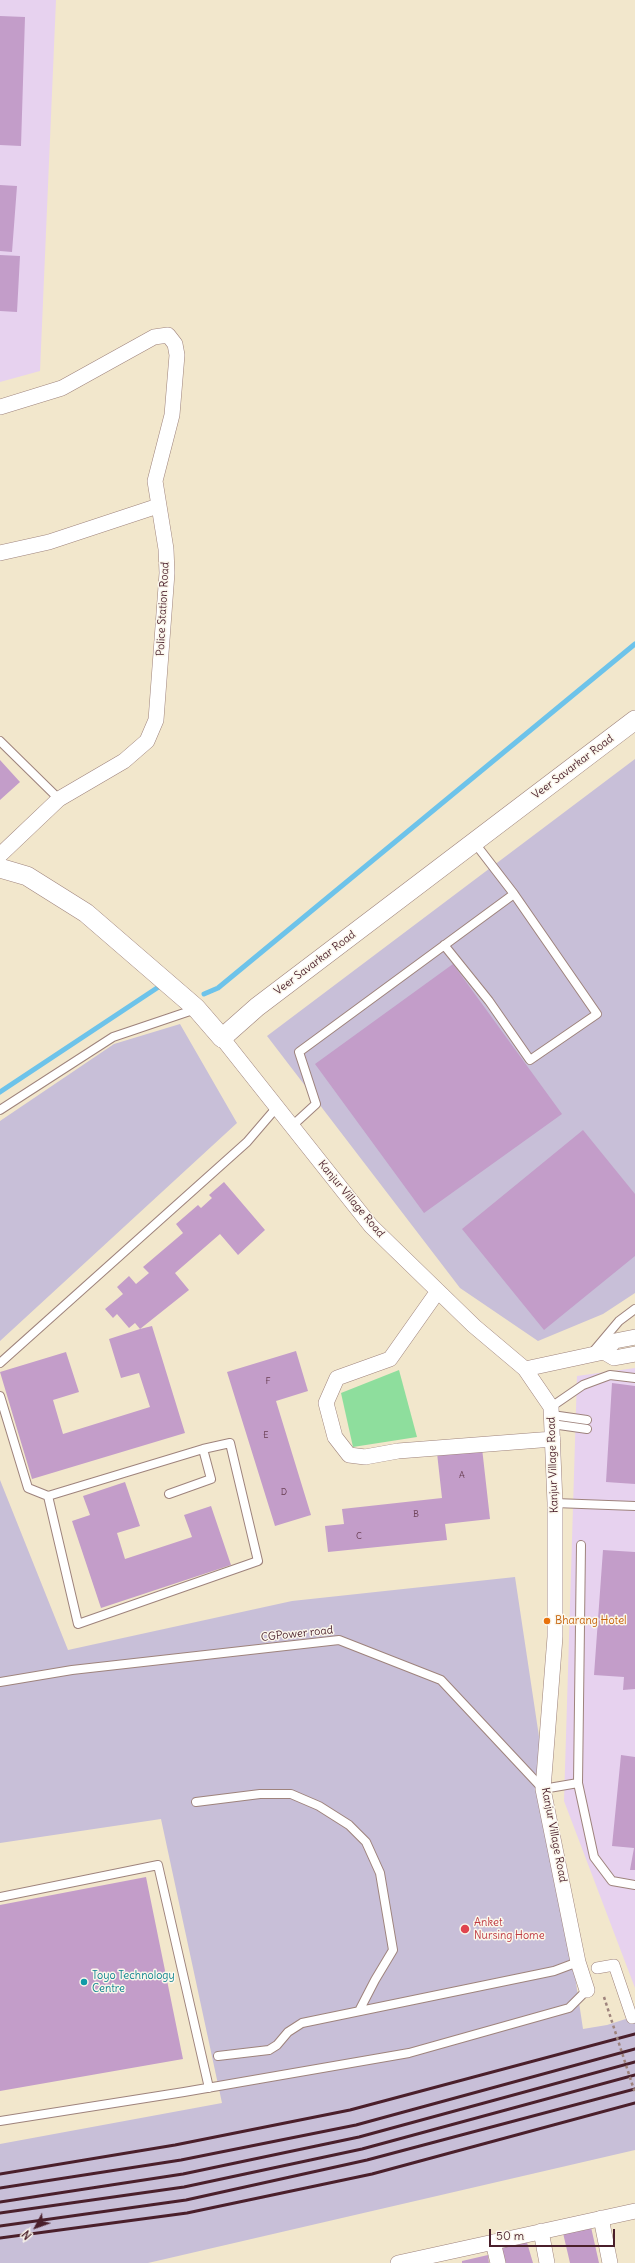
<!DOCTYPE html>
<html>
<head>
<meta charset="utf-8">
<style>
  body { margin:0 }
  #map { position:relative; width:635px; height:2263px; overflow:hidden; background:#f2e7cc; font-family:Delius,sans-serif }
  canvas { display:block }
  .north { position:absolute; left:16px; top:2207px; width:40px; height:40px; -webkit-text-stroke:3px #fbf7ec; paint-order:stroke; rotate:229deg; font-size:11px; font-weight:700; line-height:16px; text-align:center; color:#4a1f2b }
  .north::after { content:''; display:block; margin:auto; width:14px; height:18px; background:#4a1f2b; clip-path:polygon(50% 0,100% 100%,50% 72%,0 100%) }
  .scale { position:absolute; left:489px; top:2229px; width:126px; height:18px; box-sizing:border-box; border:2px solid #4a1f2b; border-top:0; padding-left:5px; font-size:12px; line-height:14px; white-space:nowrap; color:#4a1f2b; -webkit-text-stroke:3px #fbf7ec; paint-order:stroke }
</style>
</head>
<body>
<div id="map">
<canvas width="635" height="2263"></canvas>
<div class="north">N</div>
<div class="scale">50 m</div>
</div>
<script>
const ctx = document.querySelector('canvas').getContext('2d');
ctx.lineJoin = 'round';
function fillPath(path, color) { ctx.fillStyle = color; ctx.fill(path, 'evenodd'); }
const shape = rows => new Path2D(rows.map(r => 'M' + r).join(''));
function stroke(path, color, width, dash) { ctx.strokeStyle = color; ctx.lineWidth = width; ctx.lineCap = dash ? 'butt' : 'round'; ctx.setLineDash(dash || []); ctx.stroke(path); }
function label(font, color, halo, rows, align = 'center') {
  ctx.font = font + ' Delius,sans-serif'; ctx.lineWidth = 3; ctx.setLineDash([]); ctx.textBaseline = 'middle'; ctx.strokeStyle = halo; ctx.fillStyle = color; for (const [text, x, y, turn = 0] of rows) {
    ctx.save(); ctx.translate(x, y); ctx.rotate((+turn || 0) * Math.PI / 180); ctx.textAlign = isNaN(turn) ? turn : align; if (halo) ctx.strokeText(text, 0, 0); ctx.fillText(text, 0, 0); ctx.restore();
  }
}
fillPath(shape([
  [0,0,56,0,40,371,0,382],
  [635,1368,635,1988,564,1801,577,1376]
]), '#e7d2ef');
fillPath(shape([
  [635,759,635,1293,603,1314,538,1341,460,1288,267,1036],
  [180,1024,237,1123,0,1341,0,1121,114,1044],
  [0,1480,68,1650,292,1601,515,1577,583,2029,607,2025,635,2016,635,2150,148,2263,0,2263,0,2144,222,2103,161,1819,0,1843]
]), '#c8bfd8');
fillPath(shape([
  [399,1370,417,1437,353,1447,341,1393]
]), '#8ede9d');
stroke(shape([
  [204,994,218,988,635,644],
  [0,1092,160,986]
]), '#6dc3ea', 5);
fillPath(shape([
  [0,16,25,17,21,146,0,145],
  [0,185,17,186,12,252,0,251],
  [0,255,20,256,17,312,0,311],
  [0,760,20,782,0,800],
  [453,964,562,1114,424,1213,315,1064],
  [583,1130,635,1194,635,1256,544,1330,462,1229],
  [224,1182,265,1230,238,1255,220,1234,175,1273,189,1290,140,1329,152,1326,185,1433,32,1479,0,1372,66,1352,79,1392,53,1400,63,1434,150,1407,139,1373,121,1378,109,1339,140,1329,135,1323,129,1328,117,1314,113,1318,105,1309,123,1294,117,1287,129,1276,136,1284,149,1273,143,1267,183,1233,176,1224,198,1205,201,1208,212,1198,209,1195],
  [296,1351,308,1391,276,1401,311,1515,275,1526,227,1372],
  [612,1383,635,1386,635,1484,606,1482],
  [482,1448,490,1519,445,1524,447,1540,328,1552,325,1526,344,1524,342,1509,442,1498,437,1453],
  [125,1482,140,1526,117,1533,125,1559,192,1537,184,1515,211,1506,231,1565,101,1608,72,1521,90,1515,83,1496],
  [603,1550,635,1552,635,1689,623,1690,624,1677,594,1675],
  [621,1755,635,1757,635,1870,630,1870,634,1848,612,1846],
  [146,1877,183,2059,0,2091,0,1905],
  [591,2227,599,2263,570,2263,563,2233],
  [526,2239,533,2263,503,2263,498,2246],
  [488,2255,489,2263,462,2263,462,2261]
]), '#c39dc9');
const service = shape([
  [0,741,59,799],
  [444,945,489,1001,530,1060,597,1014,514,894],
  [0,1110,113,1037,196,1009],
  [292,1126,316,1104,299,1052,514,894,474,842],
  [592,1353,619,1321,635,1309],
  [0,1363,247,1142,277,1107],
  [0,1396,28,1488,48,1496,203,1449,230,1443,258,1561,78,1624,48,1496],
  [551,1407,583,1385,610,1375,635,1378],
  [552,1415,587,1420],
  [552,1424,587,1429],
  [169,1494,211,1479,203,1449],
  [555,1503,635,1506],
  [0,1682,72,1670,339,1640,441,1680,543,1789,578,1783,594,1857,612,1881,635,1885],
  [578,1783,581,1545],
  [196,1802,260,1794,291,1794,319,1806,349,1825,366,1842,380,1873,393,1950,375,1980,359,2011],
  [0,1897,158,1865,209,2088],
  [218,2056,269,2050,277,2045,288,2032,302,2023,554,1971,578,1962],
  [0,2121,184,2092,409,2053,569,2008,587,1990]
]);
const pedestrian = shape([
  [597,1968,614,1965,632,2018,635,2017]
]);
const minor = shape([
  [0,407,62,388,154,337,168,335,175,344,177,355,172,415,155,481,166,549,167,573,156,720,147,741,124,761,59,799,0,855],
  [0,553,49,542,158,506],
  [222,1038,371,1226,474,1326,525,1369,551,1407,555,1503,555,1637,543,1789,578,1962,587,1990],
  [438,1291,390,1359,337,1378,326,1403,335,1437,349,1455,365,1457,398,1451,553,1439],
  [604,1352,614,1358,635,1354],
  [525,1369,604,1352,615,1341,635,1337],
  [601,2218,610,2263],
  [541,2231,547,2263],
  [493,2242,498,2263],
  [398,2263,635,2211]
]);
const tertiary = shape([
  [0,868,27,876,86,913,196,1008,222,1038,257,1007,635,720]
]);
stroke(service, '#9e837c', 10);
stroke(pedestrian, '#9e837c', 12);
stroke(minor, '#9e837c', 16);
stroke(tertiary, '#9e837c', 20);
stroke(service, '#fff', 8);
stroke(pedestrian, '#fff', 11);
stroke(minor, '#fff', 15);
stroke(tertiary, '#fff', 19);
stroke(shape([
  [0,2174,175,2145,350,2110,635,2034],
  [0,2188,181,2160,356,2125,635,2049],
  [0,2202,183,2174,359,2137,635,2062],
  [0,2213,184,2187,362,2149,635,2075],
  [0,2226,186,2200,367,2160,635,2089],
  [0,2238,187,2213,372,2174,635,2103]
]), '#4a1f2b', 3);
stroke(shape([
  [604,1997,635,2093]
]), '#9e837c', 2.5, [3, 3]);
for (const [x, y, r, color] of [
  [547,1621,4,"#e8710a"],
  [465,1929,5,"#e0444e"],
  [84,1982,4,"#0f9aa8"]
]) { const dot = new Path2D(); dot.arc(x, y, r, 0, 2 * Math.PI); ctx.fillStyle = color; ctx.fill(dot); stroke(dot, '#fbf7ec', 1.5); }
label('9px', '#683e52', null, [
  ["F",268,1381],
  ["E",266,1435],
  ["A",462,1475],
  ["D",284,1492],
  ["B",416,1514],
  ["C",359,1536]
]);
label('11px', '#4a1f2b', '#fbf7ec', [
  ["Police Station Road",163,609,-87],
  ["Veer Savarkar Road",573,767,-37],
  ["Veer Savarkar Road",315,963,-37],
  ["Kanjur Village Road",351,1199,50],
  ["Kanjur Village Road",553,1465,-92],
  ["CGPower road",297,1634,-6],
  ["Kanjur Village Road",554,1835,79]
]);
label('11px', '#c56008', '#fbf7ec', [
  ["Bharang Hotel",555,1621]
], 'left');
label('11px', '#be3a42', '#fbf7ec', [
  ["Anket",474,1923],
  ["Nursing Home",474,1936]
], 'left');
label('11px', '#0d838f', '#fbf7ec', [
  ["Toyo Technology",92,1976],
  ["Centre",92,1989]
], 'left');
</script>
</body>
</html>
